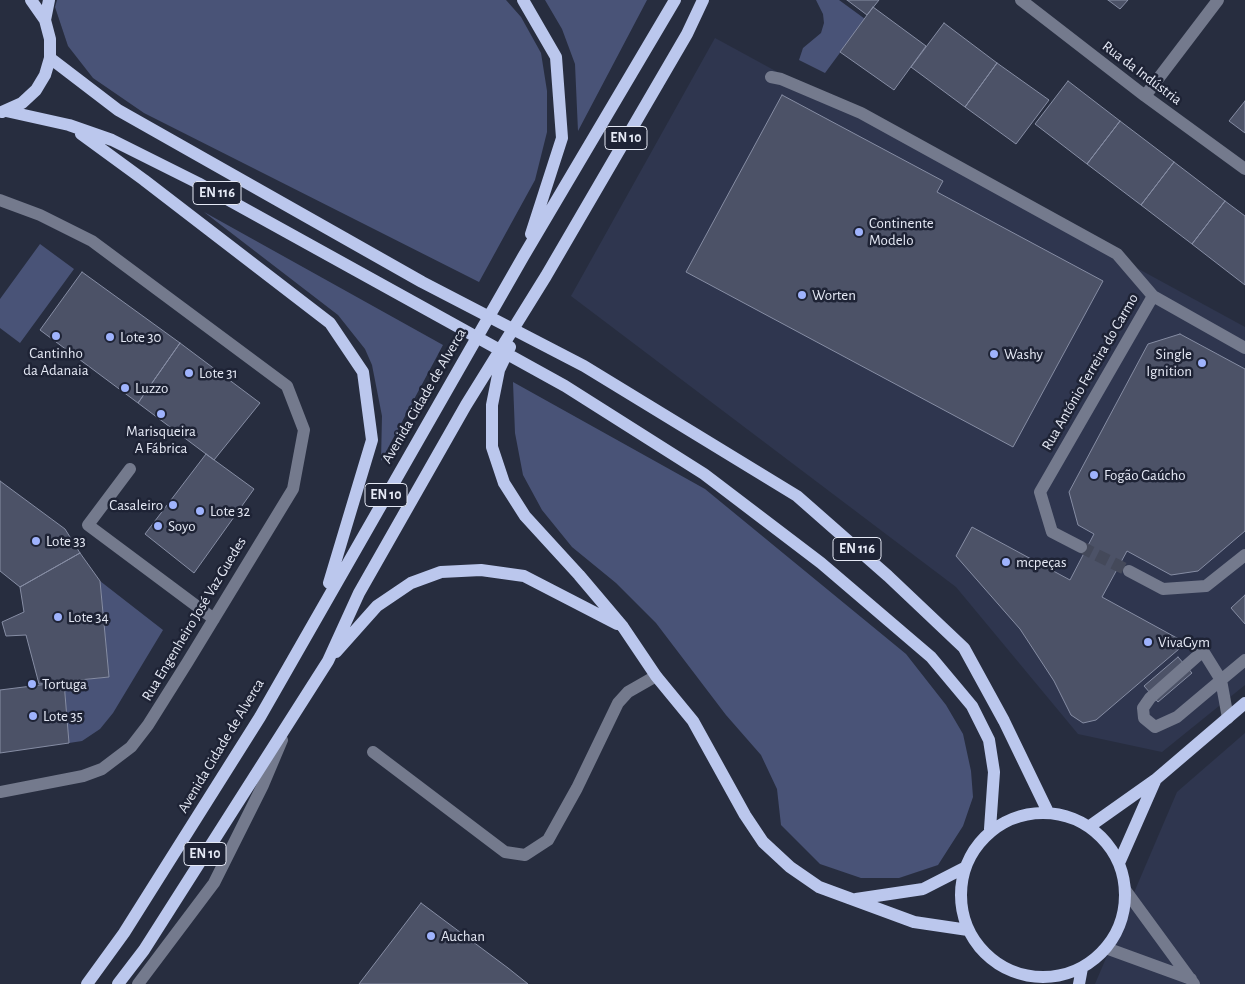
<!DOCTYPE html>
<html>
<head>
<meta charset="utf-8">
<style>
  body { margin:0 }
  canvas { display:block; background:#272d3f }
</style>
</head>
<body>
<canvas width="1245" height="984"></canvas>
<script>
const ctx = document.querySelector('canvas').getContext('2d');
ctx.lineJoin = 'round';
function fillPath(path, color) { ctx.fillStyle = color; ctx.fill(path, 'evenodd'); }
const shape = rows => new Path2D(rows.map(r => 'M' + r).join(''));
function stroke(path, color, width, dash) { ctx.strokeStyle = color; ctx.lineWidth = width; ctx.lineCap = dash ? 'butt' : 'round'; ctx.setLineDash(dash || []); ctx.stroke(path); }
function label(font, color, halo, rows, align = 'center') {
  ctx.font = font + ' "Alegreya Sans",sans-serif'; ctx.lineWidth = 5; ctx.setLineDash([]); ctx.textBaseline = 'middle'; ctx.strokeStyle = halo; ctx.fillStyle = color; for (const [text, x, y, turn = 0] of rows) {
    ctx.save(); ctx.translate(x, y); ctx.rotate((+turn || 0) * Math.PI / 180); ctx.textAlign = isNaN(turn) ? turn : align; if (halo) ctx.strokeText(text, 0, 0); ctx.fillText(text, 0, 0); ctx.restore();
  }
}
fillPath(shape([
  [715,38,1245,327,1245,685,1162,752,1078,734,956,587,571,296],
  [1245,733,1245,984,1095,984,1177,792]
]), '#2f364f');
fillPath(shape([
  [57,0,506,0,521,17,541,53,547,91,547,132,535,180,479,282,144,113,93,78,68,46,55,7],
  [545,0,647,0,578,131,575,64,562,29],
  [816,0,839,0,865,19,825,73,799,60,803,48,821,33,824,23,823,14],
  [204,212,443,345,381,461,382,416,372,365,365,349,338,315],
  [40,244,74,269,20,343,0,328,0,299],
  [513,382,705,489,906,654,946,705,963,734,971,771,973,797,963,826,938,865,899,878,861,878,820,864,781,825,777,789,761,755,726,715,656,623,616,583,572,547,542,510,523,475,515,433],
  [100,581,163,630,113,713,100,729,82,741,69,743,64,682,109,677]
]), '#495377');
const building = shape([
  [847,0,879,0,867,15,847,0],
  [1108,0,1128,0,1120,9,1108,0],
  [873,7,926,46,894,90,840,52,873,7],
  [944,23,997,63,965,107,911,67,944,23],
  [997,63,1049,100,1016,144,965,107,997,63],
  [1068,81,1120,121,1087,164,1035,124,1068,81],
  [782,95,943,181,937,192,1103,281,1013,447,686,272,782,95],
  [1245,101,1245,133,1229,121,1245,101],
  [1120,121,1174,162,1141,205,1087,164,1120,121],
  [1174,162,1225,201,1192,244,1141,205,1174,162],
  [1225,201,1245,216,1245,285,1192,244,1225,201],
  [82,272,180,343,138,403,40,330,82,272],
  [1180,334,1245,369,1245,531,1198,571,1171,575,1127,551,1102,597,1186,643,1096,720,1083,723,1071,715,1054,681,1020,629,956,556,972,527,1070,580,1094,534,1078,525,1069,492,1148,344,1180,334],
  [180,343,260,403,214,460,138,403,180,343],
  [206,454,254,489,194,573,145,534,206,454],
  [0,481,65,529,80,553,20,587,0,571,0,481],
  [80,553,100,581,109,677,39,684,26,635,6,636,2,622,24,612,20,587,80,553],
  [1245,595,1245,624,1231,608,1245,595],
  [1178,657,1192,673,1158,702,1144,686,1178,657],
  [64,682,69,743,0,753,0,690,64,682],
  [421,903,508,968,528,984,359,984,421,903]
]);
fillPath(building, '#4c5267');
stroke(building, '#868da4', 1);
stroke(shape([
  [1081,547,1129,571]
]), '#44495a', 12, [12, 6]);
stroke(shape([
  [1021,0,1145,96,1245,169],
  [771,77,781,79,861,113,1117,254,1153,296],
  [1145,96,1218,0],
  [0,200,40,215,92,241,287,386,304,430,293,489,187,663,148,725,131,747,102,769,83,776,0,792],
  [130,469,88,525,214,619],
  [1081,547,1052,532,1040,492,1153,296,1245,348],
  [1129,571,1163,589,1206,586,1245,555],
  [1228,718,1221,680,1203,651,1150,698,1143,708,1144,718,1155,727,1177,717,1221,680,1245,660],
  [373,752,505,852,525,855,548,840,577,788,618,703,628,692,656,676],
  [1126,891,1194,984],
  [1106,948,1191,979],
  [138,984,214,883,263,785,282,740]
]), '#747a8d', 12);
stroke(shape([
  [523,0,556,57,562,138,531,234],
  [45,20,49,0],
  [50,58,118,110,422,282,584,366,797,496,888,576,964,648,1004,721,1048,812],
  [6,111,69,125,112,140,198,183,565,386,704,474,821,563,931,657,972,706,989,740,994,772,990,829],
  [2,112,22,103,36,90,45,75,50,58,50,39,45,20,31,0],
  [81,134,144,180,330,323,363,372,372,440,329,583],
  [510,347,499,370,492,405,492,447,504,483,525,516,579,575,623,627,656,676,693,721,745,815,763,842,790,867,819,887,914,922,968,930],
  [336,652,377,606,411,583,441,572,481,570,524,576,617,624],
  '961 895a82 82 0 1 1 164 0a82 82 0 1 1-164 0Z',
  [1090,826,1155,780,1245,703],
  [1119,863,1155,781],
  [856,899,923,889,964,868],
  [87,984,124,933,260,717,523,257,675,0],
  [118,984,144,950,328,661,359,593,466,405,546,276,687,34,703,0],
  [1079,984,1082,968]
]), '#bbc7ed', 12);
for (const [x, y, r, color] of [
  [859,232,5,"#9fb3fd"],
  [802,295,5,"#9fb3fd"],
  [56,336,5,"#9fb3fd"],
  [110,337,5,"#9fb3fd"],
  [994,354,5,"#9fb3fd"],
  [1202,363,5,"#9fb3fd"],
  [189,373,5,"#9fb3fd"],
  [125,388,5,"#9fb3fd"],
  [161,414,5,"#9fb3fd"],
  [1094,475,5,"#9fb3fd"],
  [173,505,5,"#9fb3fd"],
  [200,511,5,"#9fb3fd"],
  [158,526,5,"#9fb3fd"],
  [36,541,5,"#9fb3fd"],
  [1006,562,5,"#9fb3fd"],
  [58,617,5,"#9fb3fd"],
  [1148,642,5,"#9fb3fd"],
  [32,684,5,"#9fb3fd"],
  [33,716,5,"#9fb3fd"],
  [431,936,5,"#9fb3fd"]
]) { const dot = new Path2D(); dot.arc(x, y, r, 0, 2 * Math.PI); ctx.fillStyle = color; ctx.fill(dot); stroke(dot, '#1e2335', 2); }
for (const [x, y, w] of [
  [626,138,42],
  [217,193,48],
  [386,495,42],
  [857,549,48],
  [205,854,42]
]) { const box = new Path2D(); box.roundRect(x - w / 2, y - 11.5, w, 23, 4); ctx.fillStyle = '#1e2335'; ctx.fill(box); stroke(box, '#e5e9f5', 1); }
label('bold 14px', '#e5e9f5', null, [
  ["EN 10",626,138],
  ["EN 116",217,193],
  ["EN 10",386,495],
  ["EN 116",857,549],
  ["EN 10",205,854]
]);
label('15px', '#e5e9f5', '#1e2335', [
  ["Rua da Indústria",1142,73,37],
  ["Rua António Ferreira do Carmo",1090,372,-60],
  ["Avenida Cidade de Alverca",424,396,-60],
  ["Rua Engenheiro José Vaz Guedes",194,619,-59],
  ["Avenida Cidade de Alverca",221,746,-59]
]);
label('15px', '#e5e9f5', '#1e2335', [
  ["Continente",869,223],
  ["Modelo",869,240],
  ["Worten",812,295],
  ["Lote 30",120,337],
  ["Cantinho",56,353,"center"],
  ["da Adanaia",56,370,"center"],
  ["Washy",1004,354],
  ["Single",1192,354,"right"],
  ["Ignition",1192,371,"right"],
  ["Lote 31",199,373],
  ["Luzzo",135,388],
  ["Marisqueira",161,431,"center"],
  ["A Fábrica",161,448,"center"],
  ["Fogão Gaúcho",1104,475],
  ["Casaleiro",163,505,"right"],
  ["Lote 32",210,511],
  ["Soyo",168,526],
  ["Lote 33",46,541],
  ["mcpeças",1016,562],
  ["Lote 34",68,617],
  ["VivaGym",1158,642],
  ["Tortuga",42,684],
  ["Lote 35",43,716],
  ["Auchan",441,936]
], 'left');
</script>
</body>
</html>
